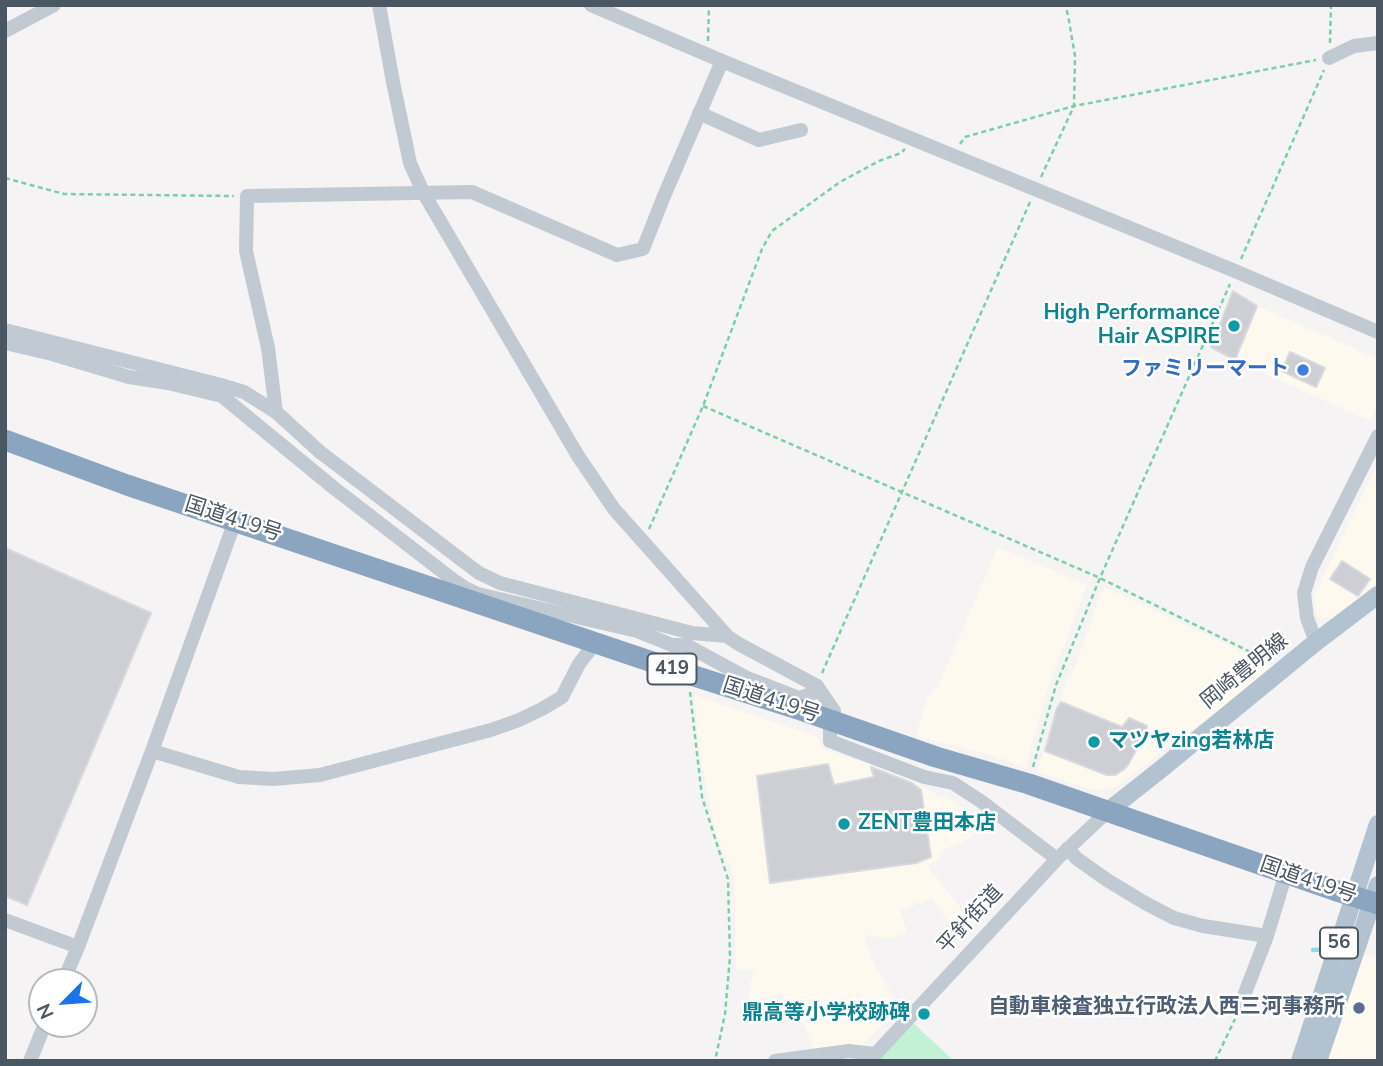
<!DOCTYPE html>
<html>
<head>
<meta charset="utf-8">
<style>
  body { margin:0 }
  #map { position:relative; width:1383px; height:1066px; overflow:hidden; background:#f5f3f3; font-family:"Nunito Sans",sans-serif }
  canvas { display:block }
  .frame { position:absolute; inset:0; border:7px solid #4a5661; pointer-events:none }
  .north { position:absolute; left:28px; top:968px; width:70px; height:70px; box-sizing:border-box; background:#fff; border:2px solid #b7bbc0; border-radius:50%; rotate:245deg; font-size:19px; font-weight:700; line-height:28px; text-align:center; color:#4a5661 }
  .north::after { content:''; display:block; margin:auto; width:24px; height:32px; background:#1a73e8; clip-path:polygon(50% 0,100% 100%,50% 72%,0 100%) }
</style>
</head>
<body>
<div id="map">
<canvas width="1383" height="1066"></canvas>
<div class="frame"></div>
<div class="north">N</div>
</div>
<script>
const ctx = document.querySelector('canvas').getContext('2d');
ctx.lineJoin = 'round';
function fillPath(path, color) { ctx.fillStyle = color; ctx.fill(path, 'evenodd'); }
const shape = rows => new Path2D(rows.map(r => 'M' + r).join(''));
function stroke(path, color, width, dash) { ctx.strokeStyle = color; ctx.lineWidth = width; ctx.lineCap = dash ? 'butt' : 'round'; ctx.setLineDash(dash || []); ctx.stroke(path); }
function label(font, color, halo, rows, align = 'center') {
  ctx.font = font + ' "Nunito Sans","Noto Sans JP",sans-serif'; ctx.lineWidth = 5; ctx.setLineDash([]); ctx.textBaseline = 'middle'; ctx.strokeStyle = halo; ctx.fillStyle = color; for (const [text, x, y, turn = 0] of rows) {
    ctx.save(); ctx.translate(x, y); ctx.rotate((+turn || 0) * Math.PI / 180); ctx.textAlign = isNaN(turn) ? turn : align; if (halo) ctx.strokeText(text, 0, 0); ctx.fillText(text, 0, 0); ctx.restore();
  }
}
fillPath(shape([
  [1257,306,1376,358,1378,360,1378,401,1370,421,1235,360],
  [1378,463,1378,582,1333,619,1317,617,1314,596],
  [998,547,1087,585,1046,693,1026,767,983,753,916,736,927,698,938,686],
  [1105,587,1273,666,1273,669,1116,787,1093,790,1037,772,1066,682,1076,664,1101,593],
  [694,695,818,737,822,748,914,780,942,799,946,795,984,826,963,842,942,850,939,858,928,867,974,925,963,936,951,925,932,898,900,910,907,933,889,939,863,935,876,968,900,1007,862,1045,857,1047,814,1052,804,1023,801,1021,794,1025,782,993,748,1006,753,970,736,969,734,875,716,837,698,743],
  [1359,954,1378,956,1378,1061,1324,1061]
]), '#fdf9ef');
fillPath(shape([
  [910,1020,954,1061,875,1061]
]), '#c3f1d5');
stroke(shape([
  [1313,950,1333,949]
]), '#90daee', 4.5);
const building = shape([
  [1233,291,1257,306,1235,360,1211,347,1233,291],
  [1290,352,1325,368,1316,387,1282,371,1290,352],
  [5,548,151,613,27,905,5,896,5,548],
  [1342,561,1370,579,1358,596,1330,579,1342,561],
  [1061,702,1122,727,1129,718,1147,726,1146,732,1128,765,1123,770,1115,775,1107,775,1045,751,1057,708,1061,702],
  [828,764,834,785,874,777,871,767,912,783,921,790,931,857,916,863,770,883,757,776,828,764]
]);
fillPath(building, '#cdcfd5');
stroke(building, '#d7d9de', 2);
stroke(shape([
  [708,41,709,5],
  [1330,43,1331,5],
  [960,144,965,137,1074,106,1316,60],
  [1041,177,1074,106,1075,56,1068,15,1065,5],
  [5,178,64,194,234,196],
  [1241,259,1324,70],
  [703,406,1100,578,1269,661],
  [649,529,703,406,762,249,772,231,840,182,879,161,901,153,905,149],
  [822,673,1030,202],
  [690,692,702,797,728,879,730,957,725,1014,715,1061],
  [1033,767,1056,685,1100,578,1230,284],
  [1215,1061,1235,1019]
]), '#7ad0a6', 2.5, [5, 3.5]);
stroke(shape([
  [379,5,393,82,410,163,423,192,578,456,614,509,727,636,737,643,817,686,834,711,830,720,830,741,924,777,953,783,982,802,1057,859],
  [591,5,722,61,1235,271,1378,332],
  [5,31,54,5],
  [1329,58,1354,46,1378,43],
  [699,113,759,140,801,130],
  [5,330,221,385,244,392,276,412,320,452,467,564,479,573,500,583,692,633,727,636],
  [5,343,52,354,129,377,168,383,222,396,334,488,452,579,465,588,478,594,637,631,672,645,686,645,745,677,799,698,819,691],
  [276,412,268,348,246,251,247,196,472,192,617,255,643,249,664,196,722,61],
  [1316,642,1307,618,1304,593,1312,567,1378,436],
  [152,751,239,777,273,779,320,775,491,730,519,720,542,709,562,697,579,664,595,643],
  [1068,848,1076,858,1107,880,1145,903,1174,918,1203,926,1267,936],
  [5,920,78,947],
  [63,982,78,947,152,751,235,521],
  [1240,1006,1267,936,1286,873],
  [30,1061,45,1024],
  [775,1061,849,1051,874,1054],
  [869,1061,1057,859,1108,811]
]), '#c1cad2', 14);
stroke(shape([
  [1108,811,1160,770,1316,642,1378,595],
  [1300,1061,1378,824],
  [1318,1061,1378,885]
]), '#b3c2d1', 18);
stroke(shape([
  [5,440,127,485,688,674,801,710,936,757,1029,784,1340,892,1378,904]
]), '#8ba5c1', 21);
for (const [x, y, r, color] of [
  [1234,326,7,"#0f9aa8"],
  [1303,370,7,"#3f7fe0"],
  [1094,742,7,"#0f9aa8"],
  [844,824,7,"#0f9aa8"],
  [1359,1008,7,"#5c6f8a"],
  [924,1014,7,"#0f9aa8"]
]) { const dot = new Path2D(); dot.arc(x, y, r, 0, 2 * Math.PI); ctx.fillStyle = color; ctx.fill(dot); stroke(dot, '#fff', 2.5); }
for (const [x, y, w] of [
  [672,669,49],
  [1339,943,38]
]) { const box = new Path2D(); box.roundRect(x - w / 2, y - 15.5, w, 31, 5); ctx.fillStyle = '#fff'; ctx.fill(box); stroke(box, '#4a5661', 2); }
label('bold 19px', '#4a5661', null, [
  ["419",672,669],
  ["56",1339,943]
]);
label('bold 21px', '#0d838f', '#fff', [
  ["High Performance",1220,314],
  ["Hair ASPIRE",1220,338],
  ["マツヤzing若林店",1108,742,"left"],
  ["ZENT豊田本店",858,824,"left"],
  ["鼎高等小学校跡碑",910,1014]
], 'right');
label('bold 21px', '#366cbe', '#fff', [
  ["ファミリーマート",1289,370]
], 'right');
label('21px', '#4a5661', '#fff', [
  ["国道419号",233,520,18],
  ["岡崎豊明線",1245,672,-39],
  ["国道419号",771,701,18],
  ["国道419号",1308,881,19],
  ["平針街道",971,920,-47]
]);
label('bold 21px', '#4e5e75', '#fff', [
  ["自動車検査独立行政法人西三河事務所",1345,1008]
], 'right');
</script>
</body>
</html>
